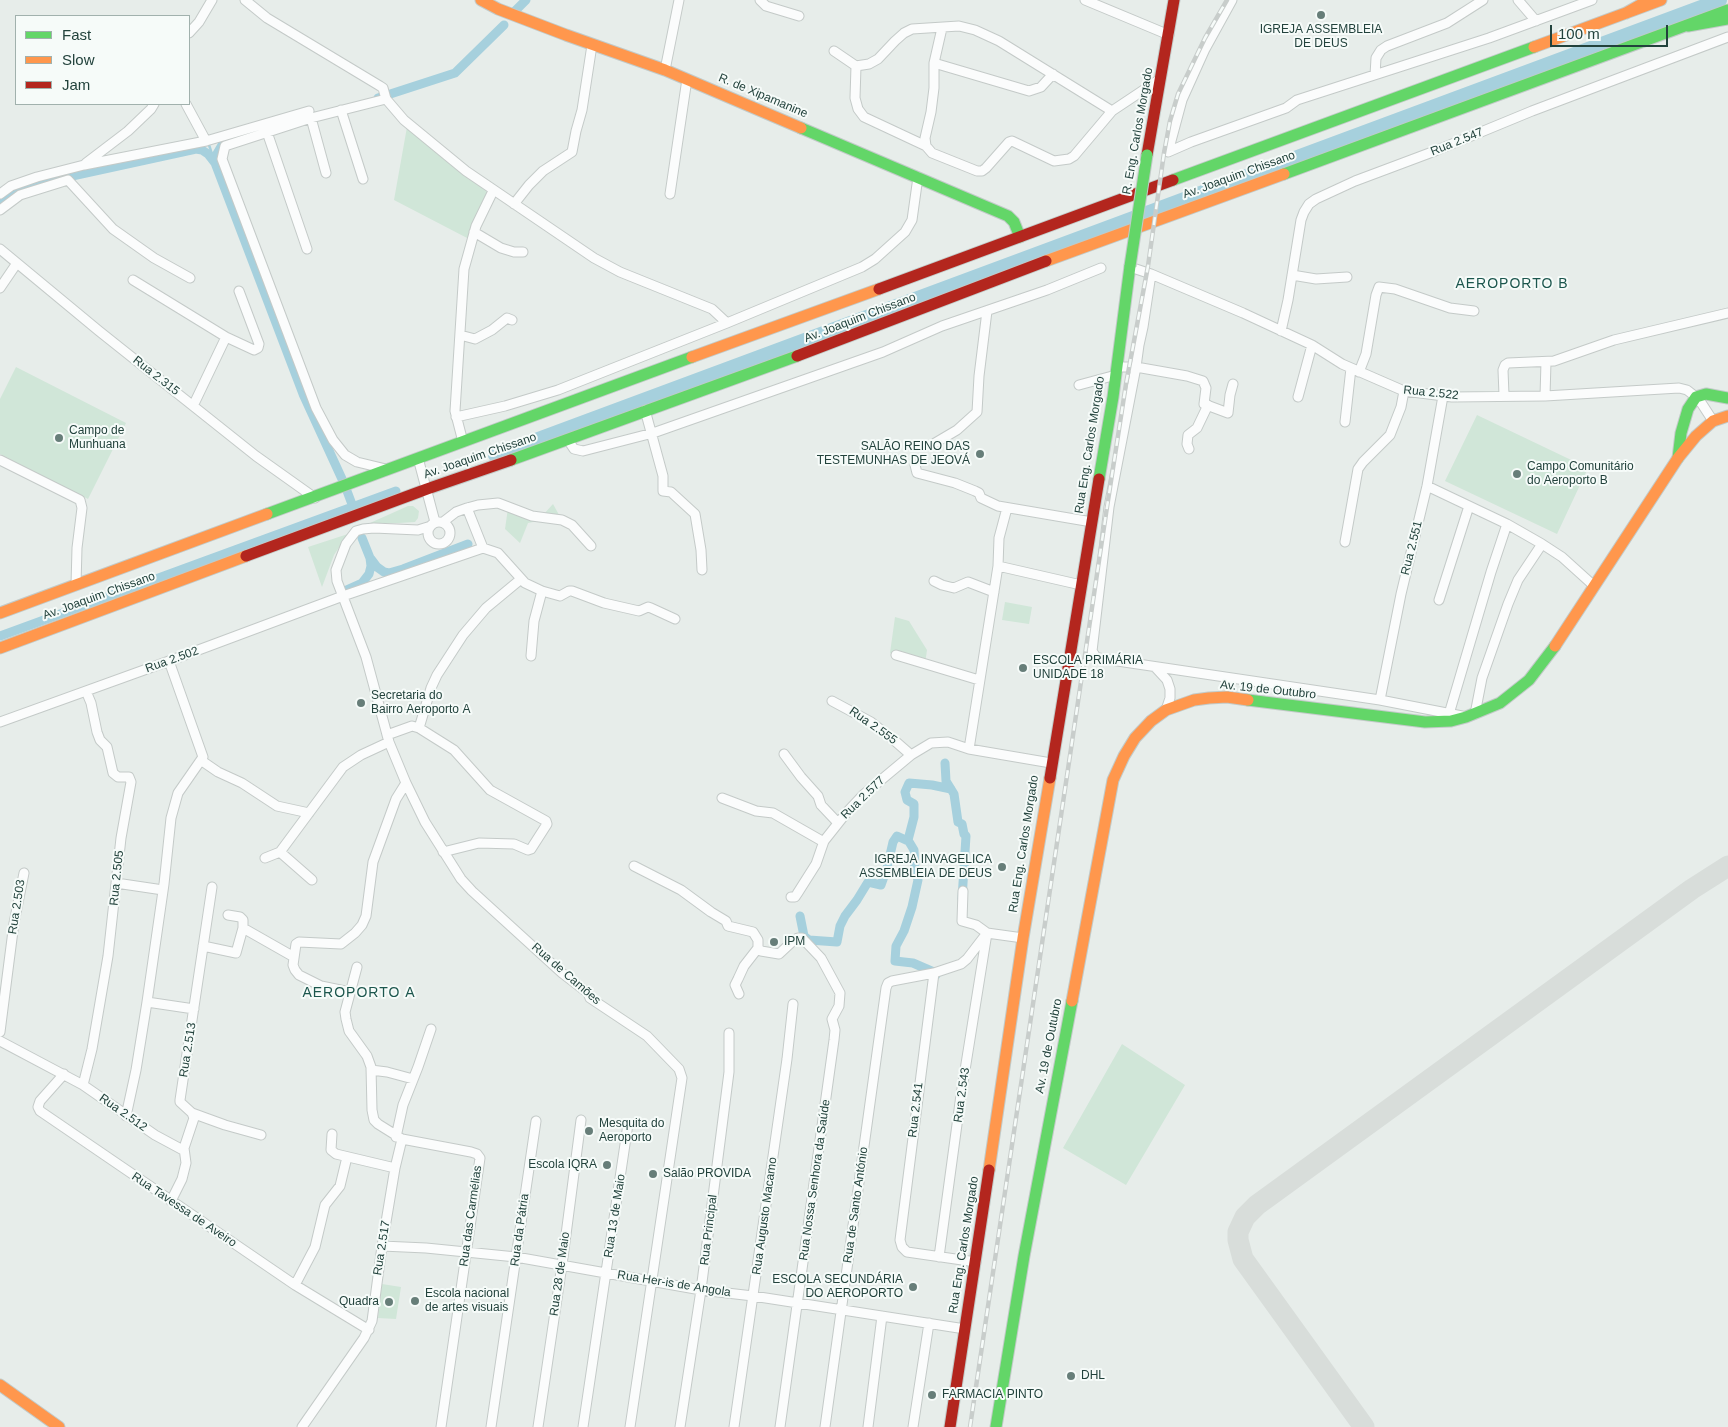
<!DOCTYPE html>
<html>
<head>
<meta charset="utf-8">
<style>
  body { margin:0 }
  #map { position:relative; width:1728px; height:1427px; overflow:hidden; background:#e7edea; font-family:Arial,sans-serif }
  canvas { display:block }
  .legend { position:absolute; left:15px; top:15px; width:175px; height:90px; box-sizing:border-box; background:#f6fbf9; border:1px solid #a1b1ad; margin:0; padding:6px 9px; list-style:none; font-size:15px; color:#22423c }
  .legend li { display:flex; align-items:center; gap:10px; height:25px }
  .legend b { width:25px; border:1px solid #a1b1ad }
  .scale { position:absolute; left:1550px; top:25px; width:118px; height:22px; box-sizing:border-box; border:2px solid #22423c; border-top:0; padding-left:6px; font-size:15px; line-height:18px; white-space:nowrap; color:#22423c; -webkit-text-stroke:4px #f6fbf9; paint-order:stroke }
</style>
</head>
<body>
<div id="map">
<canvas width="1728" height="1427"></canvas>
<ul class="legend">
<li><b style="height:6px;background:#63d668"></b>Fast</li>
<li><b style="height:6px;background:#ff974d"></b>Slow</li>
<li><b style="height:6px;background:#b3261e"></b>Jam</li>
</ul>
<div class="scale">100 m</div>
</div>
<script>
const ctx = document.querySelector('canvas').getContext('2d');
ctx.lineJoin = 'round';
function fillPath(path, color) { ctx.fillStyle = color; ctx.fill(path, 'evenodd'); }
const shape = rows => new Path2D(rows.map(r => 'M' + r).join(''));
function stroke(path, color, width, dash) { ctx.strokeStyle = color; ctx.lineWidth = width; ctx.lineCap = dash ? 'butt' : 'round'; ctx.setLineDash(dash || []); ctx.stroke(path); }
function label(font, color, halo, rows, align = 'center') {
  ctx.font = font + ' Arial,sans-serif'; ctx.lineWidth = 4; ctx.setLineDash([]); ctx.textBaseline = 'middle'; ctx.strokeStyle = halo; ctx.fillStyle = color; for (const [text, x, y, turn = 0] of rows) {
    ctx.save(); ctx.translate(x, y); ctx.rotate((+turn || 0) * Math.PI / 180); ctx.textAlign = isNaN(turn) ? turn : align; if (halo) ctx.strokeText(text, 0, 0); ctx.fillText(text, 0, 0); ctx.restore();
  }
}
fillPath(shape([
  [407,127,464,174,494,197,469,239,394,200],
  [16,367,126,423,88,499,0,454,0,399],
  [1477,415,1588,468,1557,534,1445,481],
  [553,504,563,522,543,520,528,523,520,543,505,529,508,508,543,515],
  [408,506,413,506,419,511,418,518,415,522,399,523,370,523],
  [348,534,334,555,322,587,308,547],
  [1005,602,1032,607,1029,624,1002,620],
  [895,617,909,621,917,634,927,650,925,664,890,653],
  [1122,1044,1185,1085,1126,1185,1063,1148],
  [382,1284,401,1287,396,1319,378,1318]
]), '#d0e6d8');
stroke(shape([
  [205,145,209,145,215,163],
  [13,190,63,175,122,162],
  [0,200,7,194]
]), '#a6d0dd', 2.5);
stroke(shape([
  [513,13,526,0],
  [378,98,455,73,504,25],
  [215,163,215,157,225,140,257,131],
  [0,201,13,192,40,183,196,149,202,150,208,154,215,163,303,394,342,479],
  [347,491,353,507],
  [371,559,377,567,384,572,389,573,403,569,468,544],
  [342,592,362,583,369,574,371,566,370,558,362,538],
  [0,636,396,491],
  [945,763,946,781,954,794,958,822,962,824,964,834,966,836,962,899],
  [800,916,804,936,809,940,837,942,840,926,845,916,857,900,868,882,881,885,887,868,893,842,897,836,908,841],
  [936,975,936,973,913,963,895,961,896,946,904,931,912,907,918,880,915,871,914,850,908,840,914,817,914,804,907,800,905,792,909,783,932,785,951,789]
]), '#a6d0dd', 9);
stroke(shape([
  [495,455,1720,0]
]), '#a6d0dd', 14);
stroke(shape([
  [1364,1427,1243,1259,1238,1240,1238,1232,1245,1217,1257,1205,1692,889,1728,866]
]), '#d8ddda', 21);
const street = shape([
  [245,0,267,18,380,86,383,88,386,99],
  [760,0,766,6,799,16],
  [1085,0,1169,35],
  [1232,0,1205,49,1182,100,1168,152,1191,142,1286,108,1297,100,1489,38,1592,0],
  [1518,0,1536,21],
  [189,33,199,22,212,0],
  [834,51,856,66,869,64,878,59,895,41,904,33,912,29,959,26,975,30,999,41,1112,111],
  [934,63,1029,91,1041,87,1053,74],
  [856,66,855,98,858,109,864,117,926,146,932,153,977,171,982,171,986,168,1009,142,1012,141,1054,161,1069,159,1074,156,1112,111,1160,79],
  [665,70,679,0],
  [1375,75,1376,58,1381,50,1387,46,1447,23,1483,0],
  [186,104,206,141],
  [341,110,363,179],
  [311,118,326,173],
  [267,132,307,249],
  [926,146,925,138,931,112,934,88,934,63,942,28],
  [86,163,128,131,151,109,154,104],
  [0,194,11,186,37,177,84,165,206,141,309,111],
  [670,194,687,79],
  [514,204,529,185,543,171,572,152,576,131,582,110,592,45],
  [0,210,20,195,68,180,113,229,154,258,190,278],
  [474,232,501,248,514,252,523,252],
  [0,249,99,331,256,456,315,498],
  [1130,267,1151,274,1243,313,1312,345,1342,364,1404,391,1452,397,1545,396,1679,388,1687,390,1696,397,1702,404,1713,421],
  [1151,274,1143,327,1139,345,1136,367,1109,507,1092,651,1096,657,1104,659,1380,700,1462,716],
  [1292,275,1316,279,1347,277],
  [133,280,226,337,254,350,258,348,259,344,239,291],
  [0,288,17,263],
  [1281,331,1288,300,1301,220,1304,212,1309,204,1316,199,1355,181,1435,151,1532,111,1728,37],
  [460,335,475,339,492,330,507,318,512,320],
  [1117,367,1136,367,1187,376,1203,381,1206,388,1204,404,1228,413,1230,395,1233,384],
  [1359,372,1366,354,1376,295,1379,287,1395,289,1450,308,1474,311],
  [1079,385,1116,375],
  [1504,395,1503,370,1505,365,1508,363,1554,361,1614,340,1728,313],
  [1545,396,1546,362],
  [1298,397,1312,345],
  [193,406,226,337],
  [645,410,663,476,663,491,671,492,695,514,701,550,702,570],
  [456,417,505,406,558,390,727,323,862,267,875,259,905,232,912,220,918,177],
  [1345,422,1351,368],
  [568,440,574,449,583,451,653,433,883,352,942,326,1047,290,1101,268],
  [463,442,455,411,464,269,476,226,493,191],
  [935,443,957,430,977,412,979,376,987,311],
  [1189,449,1187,444,1188,435,1197,428,1208,405],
  [418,458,435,522],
  [0,460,80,500,82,508,77,548,76,585],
  [915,465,917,473,955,483,975,491,979,493,981,498,998,506,1092,522],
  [386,469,357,462,345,455,333,440,316,408,222,159,225,146,311,118,386,99,404,120,466,171,594,258,620,272,712,309,727,323],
  [1427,486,1507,524,1542,544,1562,557,1593,585],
  [467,508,478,505,498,503,532,516,562,520,572,525,591,546],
  '428 533a11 11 0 1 1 22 0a11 11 0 1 1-22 0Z',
  [443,522,456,512,467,508,483,548],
  [431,526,418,530,374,528,363,529,356,531,346,544,336,570,337,581,366,657,389,742,406,783,425,822,461,879,472,891,562,973,588,993,590,998,647,1036,679,1069,682,1078,630,1427],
  [1345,542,1358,469,1363,462,1390,435,1401,407,1404,391],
  [998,566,1081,585],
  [934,581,942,585,954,588,968,582,994,592],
  [1439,600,1469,506],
  [896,655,979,680],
  [531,656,534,621,542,591],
  [1155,667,1167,680,1170,689,1170,698,1166,710],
  [1380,700,1401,594,1427,486,1443,396],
  [832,701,871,722,895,741,911,755],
  [1449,714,1491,572,1507,524],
  [1475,714,1482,678,1508,604,1518,580,1542,544],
  [0,722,169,661,343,596,483,548,498,553,525,583,542,591,560,596,569,591,572,591,604,603,639,611,648,607,651,608,675,619],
  [419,728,431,688,437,675,463,635,486,608,521,579],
  [387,735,412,726,419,728,454,750,490,790,546,821,547,824,531,849,528,850,514,844,479,843,443,852],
  [969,749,998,566,999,538,1007,508],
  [784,754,801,777,818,796,821,805,838,823],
  [202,761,218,772,242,783,277,806,309,813],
  [722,798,756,811,773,813,822,841,824,841],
  [280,852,312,880],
  [265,858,280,852,343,767,361,755,389,742],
  [634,866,681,890,711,912,726,921,728,926,753,932,758,940,758,948,761,951,779,954,794,940,798,938,802,938,821,958,840,993,839,1006,832,1019,835,1030,834,1040,780,1427],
  [116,883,163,890],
  [963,891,962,921,976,925,987,933,1023,938],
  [791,897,795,897,797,894,816,864,824,841,847,812,863,795,911,755,931,743,948,742,969,749,1051,763],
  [243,928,294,957],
  [203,946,236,953,243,928,243,920,240,917,228,915],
  [357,967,345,1012,346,1019,349,1031,367,1056,371,1067,372,1110,374,1120,378,1124,402,1139,471,1152,477,1154,480,1158,441,1427],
  [934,973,900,1240,902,1247,907,1252,976,1262],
  [350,992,321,986,299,975,295,970,293,965,296,944,299,942,341,944,355,933,362,925,366,916,373,862,396,799,406,783],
  [739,994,735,985,738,979,744,966,758,948],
  [147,1002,194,1009],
  [0,1032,14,923,24,873],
  [0,1041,83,1085,155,1135,181,1149,184,1148],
  [371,1070,387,1072,413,1079],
  [64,1074,40,1101,38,1107,40,1111,295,1285,369,1330],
  [83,1085,92,1049,108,956,121,838,131,782,129,777,118,777,113,773,107,747,100,740,97,732,91,703,86,691],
  [192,1113,225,1125,261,1135],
  [126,1116,136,1070,147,1002,164,884,171,818,178,793,203,757,169,661],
  [332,1134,331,1150,336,1154,395,1168],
  [396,1137,403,1105,418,1067,431,1029],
  [184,1148,194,1118,192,1113,180,1102,180,1100,212,887],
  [171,1201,182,1179,186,1163,184,1148],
  [382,1246,426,1248,516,1257,701,1290,753,1296,965,1329],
  [939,1257,961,1095,987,933],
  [295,1285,315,1247,325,1205,340,1186,347,1157],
  [302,1427,364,1338,372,1321,382,1246,395,1168,402,1139],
  [491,1427,536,1121],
  [538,1427,562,1265,581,1120],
  [583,1427,628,1124],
  [680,1427,701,1290,729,1072,729,1033],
  [734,1427,787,1059,793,1004],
  [825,1427,886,988,888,983,892,981,934,973,961,964,967,959,987,933],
  [868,1427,882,1316],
  [913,1427,929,1323]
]);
const fast = shape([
  [1688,26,1728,19],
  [801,128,1008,216,1014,222,1020,237],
  [1284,174,1728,10],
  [1173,180,1534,47],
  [1678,458,1681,433,1688,409,1696,397,1706,394,1728,398],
  [511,460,797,356],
  [1099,479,1113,397,1130,266],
  [267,514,692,357],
  [1248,700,1425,722,1451,721,1466,717,1500,703,1529,680,1555,646],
  [996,1427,1024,1256,1072,1001]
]);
const slow = shape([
  [481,0,498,9,566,35,665,70,801,128],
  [1626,13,1649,0],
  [1534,47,1661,0],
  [1046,261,1284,174],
  [692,357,879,289],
  [0,613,267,514],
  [1555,646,1678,458,1696,436,1713,421,1728,416],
  [0,648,246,556],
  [1072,1001,1113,780,1124,756,1135,738,1151,721,1166,710,1194,700,1209,698,1227,697,1248,700],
  [989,1170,1023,938,1050,778],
  [0,1385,59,1427]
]);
const jam = shape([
  [1147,155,1174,0],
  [879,289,1173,180],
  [797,356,1046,261],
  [246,556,427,489,511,460],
  [1050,778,1099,479],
  [950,1427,989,1170]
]);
stroke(street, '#c4cac8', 11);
stroke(fast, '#c2cac8', 13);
stroke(slow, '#c2cac8', 13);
stroke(jam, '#c2cac8', 13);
stroke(street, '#fbfcfc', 9);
stroke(fast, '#63d668', 11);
stroke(slow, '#ff974d', 11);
stroke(jam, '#b3261e', 11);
const rail = shape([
  [970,1427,1107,507,1126,384,1148,266,1164,153,1170,121,1178,94,1205,38,1227,0]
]);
stroke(rail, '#c8cdcb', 4.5);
stroke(rail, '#f6fbf9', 2.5, [8]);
const fastBridge = shape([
  [1130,266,1147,155]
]);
stroke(fastBridge, '#c2cac8', 13, []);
stroke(fastBridge, '#63d668', 11);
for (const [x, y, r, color] of [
  [1321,15,5,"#677e79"],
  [59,438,5,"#677e79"],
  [980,454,5,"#677e79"],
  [1517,474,5,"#677e79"],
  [1023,668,5,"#677e79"],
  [361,703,5,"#677e79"],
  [1002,867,5,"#677e79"],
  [774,942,5,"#677e79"],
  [589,1131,5,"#677e79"],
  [607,1165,5,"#677e79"],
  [653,1174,5,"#677e79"],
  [913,1287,5,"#677e79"],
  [415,1301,5,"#677e79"],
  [389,1302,5,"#677e79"],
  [1071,1376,5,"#677e79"],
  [932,1395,5,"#677e79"]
]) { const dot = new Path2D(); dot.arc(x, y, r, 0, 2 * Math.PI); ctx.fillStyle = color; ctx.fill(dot); stroke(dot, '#f6fbf9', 2); }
label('12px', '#22423c', '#f6fbf9', [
  ["IGREJA ASSEMBLEIA",1321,30,"center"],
  ["DE DEUS",1321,44,"center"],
  ["Campo de",69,431],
  ["Munhuana",69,445],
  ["SALÃO REINO DAS",970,447,"right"],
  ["TESTEMUNHAS DE JEOVÁ",970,461,"right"],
  ["Campo Comunitário",1527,467],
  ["do Aeroporto B",1527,481],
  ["ESCOLA PRIMÁRIA",1033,661],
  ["UNIDADE 18",1033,675],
  ["Secretaria do",371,696],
  ["Bairro Aeroporto A",371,710],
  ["IGREJA INVAGELICA",992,860,"right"],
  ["ASSEMBLEIA DE DEUS",992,874,"right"],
  ["IPM",784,942],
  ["Mesquita do",599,1124],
  ["Aeroporto",599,1138],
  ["Escola IQRA",597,1165,"right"],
  ["Salão PROVIDA",663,1174],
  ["ESCOLA SECUNDÁRIA",903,1280,"right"],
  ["DO AEROPORTO",903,1294,"right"],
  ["Escola nacional",425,1294],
  ["de artes visuais",425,1308],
  ["Quadra",379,1302,"right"],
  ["DHL",1081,1376],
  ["FARMACIA PINTO",942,1395]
], 'left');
label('12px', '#22423c', '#f6fbf9', [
  ["R. de Xipamanine",763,96,23],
  ["R. Eng. Carlos Morgado",1138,131,-80],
  ["Rua 2.547",1457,142,-22],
  ["Av. Joaquim Chissano",1239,175,-20],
  ["Av. Joaquim Chissano",860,318,-21],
  ["Rua 2.315",156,376,38],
  ["Rua 2.522",1431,393,6],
  ["Rua Eng. Carlos Morgado",1090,445,-81],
  ["Av. Joaquim Chissano",480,456,-19],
  ["Rua 2.551",1412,548,-76],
  ["Av. Joaquim Chissano",99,596,-20],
  ["Rua 2.502",172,660,-20],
  ["Av. 19 de Outubro",1268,690,6],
  ["Rua 2.555",873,726,35],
  ["Rua 2.577",863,798,-44],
  ["Rua Eng. Carlos Morgado",1024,844,-81],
  ["Rua 2.505",117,878,-84],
  ["Rua 2.503",17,907,-81],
  ["Rua de Camões",566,974,41],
  ["Av. 19 de Outubro",1049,1046,-79],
  ["Rua 2.513",188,1050,-81],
  ["Rua 2.543",962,1095,-82],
  ["Rua 2.541",916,1110,-83],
  ["Rua 2.512",123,1113,35],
  ["Rua Nossa Senhora da Saúde",815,1180,-82],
  ["Rua de Santo António",856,1205,-82],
  ["Rua Tavessa de Aveiro",184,1210,34],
  ["Rua das Carmélias",471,1216,-82],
  ["Rua 13 de Maio",615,1216,-81],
  ["Rua Augusto Macamo",765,1216,-82],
  ["Rua da Pátria",520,1230,-82],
  ["Rua Principal",709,1230,-83],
  ["Rua Eng. Carlos Morgado",964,1245,-81],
  ["Rua 2.517",382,1248,-81],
  ["Rua 28 de Maio",560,1274,-82],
  ["Rua Her-is de Angola",674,1284,9]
]);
ctx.letterSpacing = '1px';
label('14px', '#1c564d', '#f6fbf9', [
  ["AEROPORTO B",1512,284],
  ["AEROPORTO A",359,993]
]);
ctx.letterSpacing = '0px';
</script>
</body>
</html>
